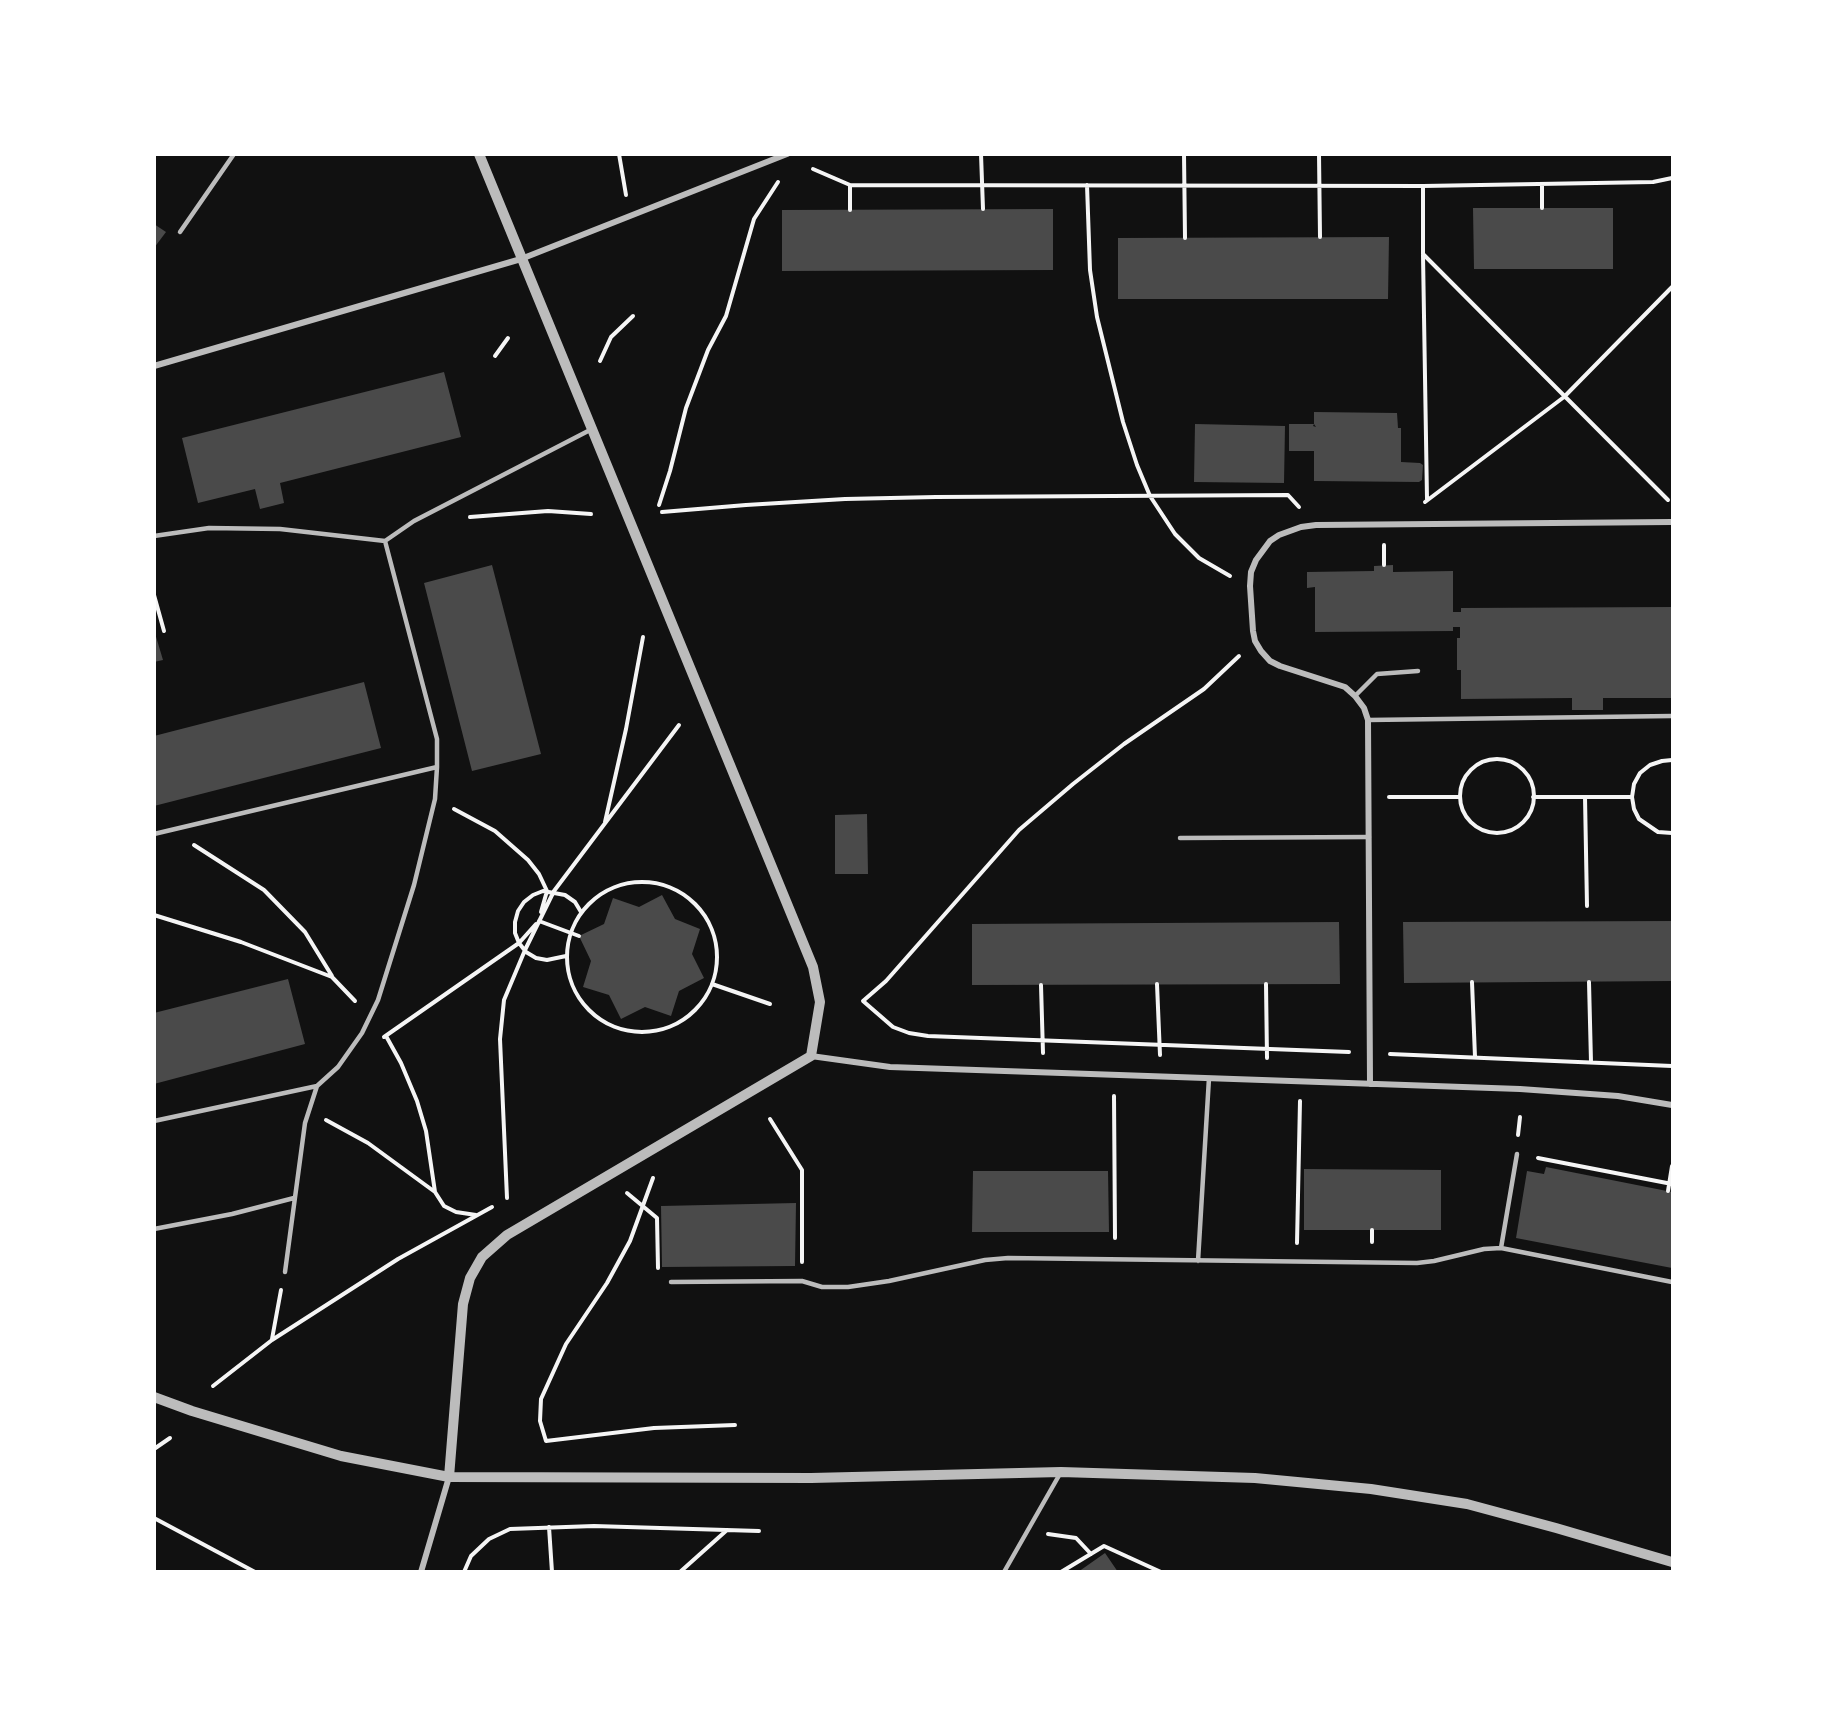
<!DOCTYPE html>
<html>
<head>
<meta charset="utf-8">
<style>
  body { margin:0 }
  #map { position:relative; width:1827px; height:1726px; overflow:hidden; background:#111; font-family:"Roboto Condensed",sans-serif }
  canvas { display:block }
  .frame { position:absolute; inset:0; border:156px solid #fff; pointer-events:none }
</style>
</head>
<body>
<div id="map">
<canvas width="1827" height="1726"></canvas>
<div class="frame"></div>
</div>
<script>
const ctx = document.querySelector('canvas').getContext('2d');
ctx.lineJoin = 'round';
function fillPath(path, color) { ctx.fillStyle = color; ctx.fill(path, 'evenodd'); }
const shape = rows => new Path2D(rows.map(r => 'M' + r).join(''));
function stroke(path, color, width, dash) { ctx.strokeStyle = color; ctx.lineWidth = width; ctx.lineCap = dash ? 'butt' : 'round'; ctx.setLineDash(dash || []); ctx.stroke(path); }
fillPath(shape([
  [1473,208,1613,208,1613,269,1474,269],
  [1053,209,1053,270,782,271,782,210],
  [154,224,166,232,154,248],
  [1389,237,1388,299,1118,299,1118,238],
  [444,372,461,437,280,483,284,503,260,509,255,489,198,503,182,438],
  [1314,412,1397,413,1398,428,1401,428,1401,462,1420,463,1423,465,1422,480,1419,482,1314,481,1314,451,1289,451,1289,424,1314,424,1313,426,1316,427,1314,424],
  [1195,424,1285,426,1284,483,1194,482],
  [492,565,541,754,472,771,424,583],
  [1393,565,1393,572,1453,571,1453,612,1461,612,1461,608,1672,607,1672,698,1603,698,1603,710,1572,710,1572,698,1461,699,1461,670,1457,670,1457,638,1460,638,1460,627,1453,627,1453,631,1315,632,1315,587,1307,588,1307,572,1374,571,1374,566],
  [154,630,163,660,154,662],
  [364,682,381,748,154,806,154,736],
  [867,814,868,874,835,874,835,815],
  [662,895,675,919,700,929,692,954,704,978,679,991,671,1016,645,1007,621,1019,609,995,583,987,591,961,579,936,604,924,613,898,639,907],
  [1672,921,1672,981,1404,983,1403,922],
  [1339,922,1340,984,972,985,972,924],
  [288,979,305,1044,154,1084,154,1013],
  [1546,1167,1672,1192,1672,1268,1516,1238,1527,1171,1544,1174],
  [1304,1169,1441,1170,1441,1230,1304,1230],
  [973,1171,1108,1171,1109,1232,972,1232],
  [796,1203,795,1266,662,1267,661,1206],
  [1105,1553,1118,1572,1078,1572]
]), '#4a4a4a');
stroke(shape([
  [619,154,626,195],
  [981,154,983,209],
  [1184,154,1185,238],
  [1319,154,1320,237],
  [813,169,850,185,1423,186,1423,254,1668,500],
  [1542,184,1542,208],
  [1087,185,1090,270,1097,317,1123,422,1137,465,1150,496,1175,534,1199,558,1230,576],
  [1423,186,1653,182,1672,178],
  [850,210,850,185],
  [1423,255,1427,499],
  [495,356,508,338],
  [600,361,611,337,633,316],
  [1425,502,1564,397,1672,287],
  [659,505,670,471,686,408,708,350,726,316,754,219,778,182],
  [662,512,746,505,845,499,936,497,1288,495,1299,507],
  [470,517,548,511,591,514],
  [1384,545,1384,565],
  [154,595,164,631],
  [1239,656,1204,689,1124,744,1073,784,1019,830,886,981,863,1001,893,1027,909,1033,928,1036,1349,1052],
  '1460 796a37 37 0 1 1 74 0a37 37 0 1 1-74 0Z',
  [1672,760,1662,761,1650,765,1640,773,1634,784,1632,797,1634,809,1639,819,1658,832,1672,833],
  [1389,797,1460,797],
  [1533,797,1632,797],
  [1585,797,1587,906],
  [454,809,495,831,528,860,539,874,547,891,541,912],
  [605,822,626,729,643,637],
  [194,845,264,890,305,932,332,976],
  '567 957a75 75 0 1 1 150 0a75 75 0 1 1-150 0Z',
  [154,915,241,942,332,977,355,1001],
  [539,921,579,936],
  [566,956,547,960,536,958,526,952,519,943,515,933,515,922,518,911,524,902,533,895,543,891,565,895,575,902,581,912],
  [1472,982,1475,1057],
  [1589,982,1591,1062],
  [712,984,770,1004],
  [1157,984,1160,1055],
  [1266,984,1267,1058],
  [1041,985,1043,1053],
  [386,1036,401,1063,417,1101,426,1131,435,1192,444,1206,456,1212,476,1215],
  [384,1037,519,943,536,924],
  [1390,1054,1672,1066],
  [1114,1096,1115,1238],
  [770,1119,802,1170,802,1262],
  [326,1120,368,1143,435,1192],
  [1518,1135,1520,1117],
  [1538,1158,1672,1184],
  [653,1178,630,1241,607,1283,566,1344,541,1399,540,1421,546,1441,654,1428,735,1425],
  [1668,1191,1672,1166],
  [627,1193,657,1218,658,1268],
  [507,1198,500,1039,504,1000,525,950,554,891,679,725],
  [1372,1230,1372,1242],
  [1297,1243,1300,1101],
  [272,1339,281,1290],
  [213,1386,272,1340,398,1259,492,1207],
  [154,1449,170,1438],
  [154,1518,255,1572],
  [549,1527,552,1572],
  [1048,1534,1076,1538,1091,1554],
  [464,1572,471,1556,489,1539,510,1529,594,1526,759,1531],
  [680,1572,727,1530],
  [1061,1572,1104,1546,1161,1572]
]), '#f5f5f5', 4);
stroke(shape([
  [180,232,234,154],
  [154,536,209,528,280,529,385,541],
  [1355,696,1377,674,1418,671],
  [1368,720,1672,716],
  [154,834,437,767],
  [1180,838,1369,837],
  [154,1121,317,1086,338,1067,362,1033,378,1000,414,885,435,799,437,767,437,739,385,541,414,521,592,429],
  [154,1229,232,1214,294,1198],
  [1501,1248,1517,1154],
  [1198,1261,1209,1078],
  [285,1272,305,1123,317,1086],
  [671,1282,802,1281,822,1287,848,1287,889,1281,985,1260,1008,1258,1417,1263,1434,1261,1484,1249,1501,1248,1672,1282],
  [1004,1572,1061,1472]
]), '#bcbcbc', 4.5);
stroke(shape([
  [154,366,521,259,787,154],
  [811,1056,890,1067,1520,1089,1618,1096,1672,1105],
  [1370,1084,1368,720,1364,708,1355,696,1345,687,1280,666,1270,661,1261,651,1255,641,1253,631,1250,586,1251,572,1256,560,1270,541,1279,535,1301,527,1316,525,1672,522],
  [421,1572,449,1477]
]), '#bcbcbc', 6);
stroke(shape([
  [154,1397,192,1411,341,1456,449,1477,811,1478,1061,1472,1255,1478,1371,1489,1467,1504,1556,1528,1672,1562],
  [449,1477,463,1304,470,1278,482,1257,507,1235,811,1056,820,1002,813,967,479,154]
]), '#bcbcbc', 10);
</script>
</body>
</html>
